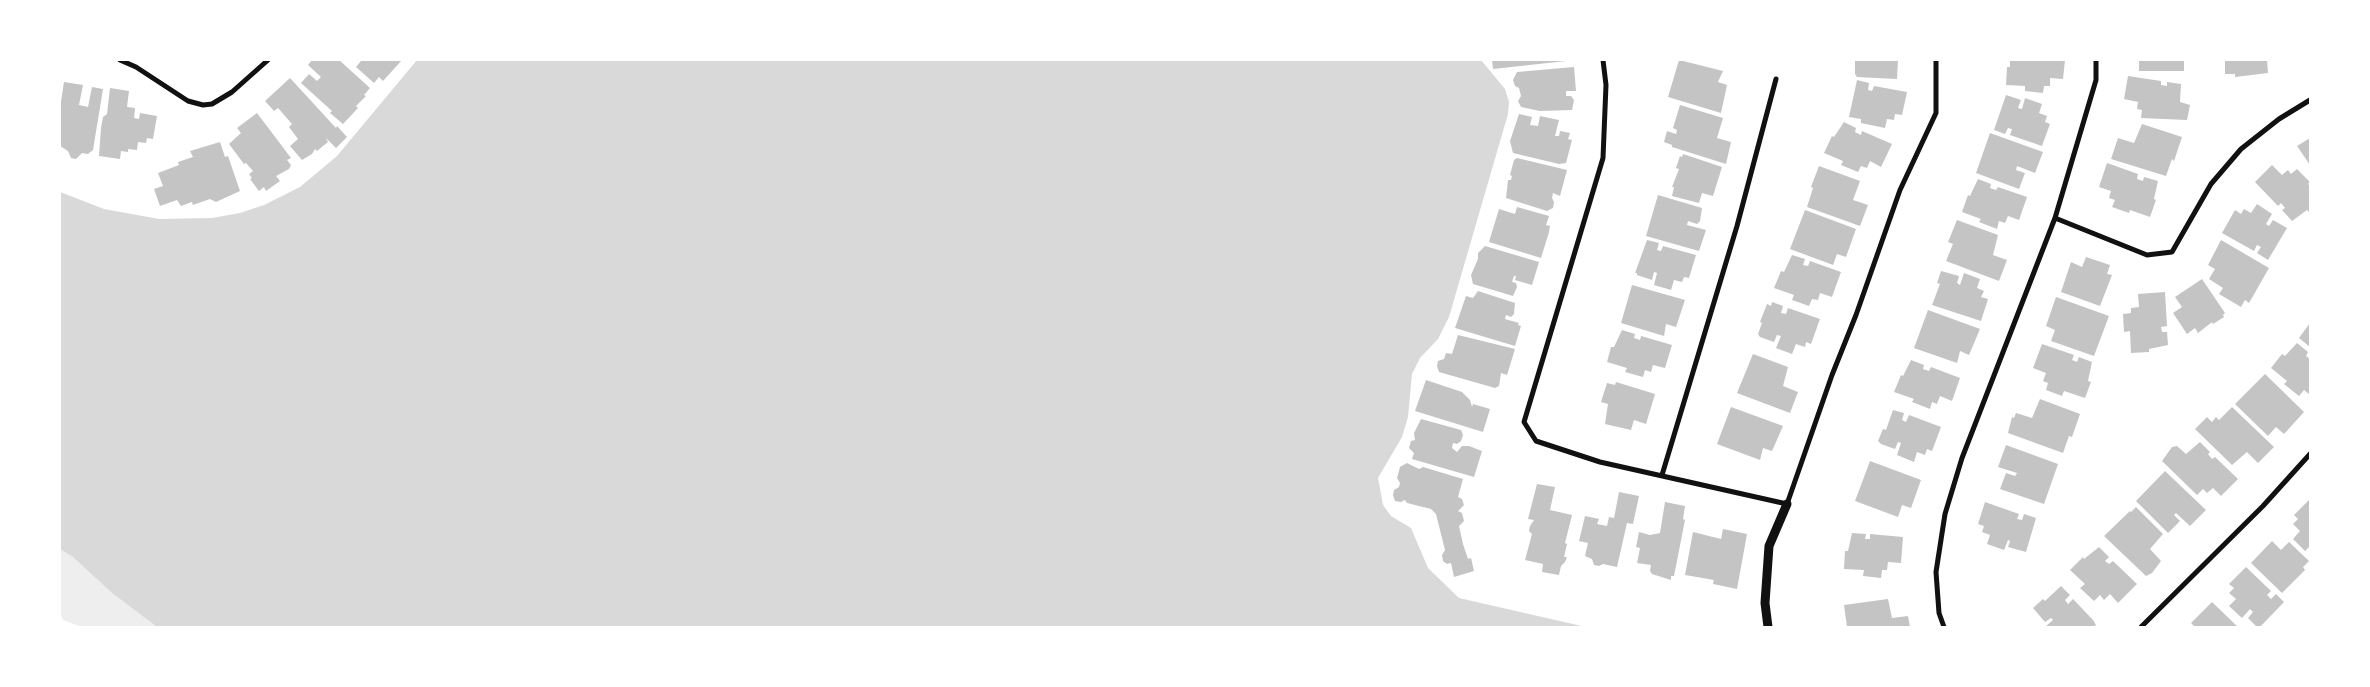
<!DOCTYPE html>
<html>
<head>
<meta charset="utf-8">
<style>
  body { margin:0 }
  #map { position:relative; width:2370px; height:687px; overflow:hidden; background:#fff; font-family:"Archivo Narrow",sans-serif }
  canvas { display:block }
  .frame { position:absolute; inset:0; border:61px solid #fff; pointer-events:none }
</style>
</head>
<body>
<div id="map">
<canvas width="2370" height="687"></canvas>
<div class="frame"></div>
</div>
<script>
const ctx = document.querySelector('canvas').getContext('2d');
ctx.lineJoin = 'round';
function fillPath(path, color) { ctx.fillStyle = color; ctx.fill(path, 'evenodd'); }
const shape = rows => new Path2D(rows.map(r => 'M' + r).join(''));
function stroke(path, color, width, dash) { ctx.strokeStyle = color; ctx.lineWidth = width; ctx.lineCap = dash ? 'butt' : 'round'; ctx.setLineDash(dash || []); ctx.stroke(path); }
fillPath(shape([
  [60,549,73,557,112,593,157,627,82,627,63,620,60,613]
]), '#eee');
fillPath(shape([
  [417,60,1481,60,1505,89,1509,102,1508,114,1449,317,1438,339,1420,358,1412,374,1408,417,1402,437,1378,478,1383,505,1391,516,1411,528,1428,568,1459,598,1586,627,157,627,112,593,73,557,60,549,60,192,104,209,159,219,212,218,240,213,264,205,300,187,337,156]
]), '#d9d9d9');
fillPath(shape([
  [312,60,339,60,370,88,364,95,366,96,356,106,358,108,343,124,330,113,332,111,301,83,309,74,317,81,321,77,308,65],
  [359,60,402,60,383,81,379,77,374,83,356,67,361,61],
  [1492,60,1566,60,1566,61,1493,69],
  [1679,60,1723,71,1718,82,1727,85,1721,113,1668,97],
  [1858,60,1898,60,1897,79,1857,77,1855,74,1855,61],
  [2010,60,2065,60,2063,79,2050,78,2050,86,2044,86,2043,93,2025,91,2025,86,2006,85,2007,67,2010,67],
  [2139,60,2184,60,2184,71,2139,71],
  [2225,60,2267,60,2268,73,2235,77,2235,74,2225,74],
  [1574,67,1576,91,1566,91,1566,96,1571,96,1574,100,1572,110,1540,111,1521,107,1518,101,1521,96,1519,88,1515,86,1513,80,1517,72],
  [2128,76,2161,81,2161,85,2167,86,2167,82,2181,84,2180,102,2190,105,2187,120,2141,118,2142,110,2137,109,2138,102,2124,99],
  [290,78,336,128,337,126,347,137,336,148,326,138,328,142,317,151,315,149,312,154,302,160,290,146,298,139,289,127,292,124,278,108,274,111,265,101],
  [1857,80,1869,83,1868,90,1872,91,1874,86,1907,92,1902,115,1895,114,1894,120,1887,119,1885,128,1861,123,1861,119,1849,117],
  [64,82,83,85,79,105,88,107,92,87,103,89,93,150,88,154,82,153,76,159,71,158,68,151,60,146,60,108],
  [110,88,129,91,127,107,135,108,134,118,139,119,140,113,157,116,153,139,147,138,146,143,138,142,137,150,128,149,128,152,121,151,120,159,99,156,101,128,103,117,107,114],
  [2006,95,2021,100,2018,108,2022,109,2025,98,2042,104,2039,113,2047,116,2045,122,2050,124,2042,146,2010,135,2012,129,2008,128,2005,134,1994,130],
  [1680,105,1723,118,1717,138,1731,142,1726,164,1672,147,1672,145,1664,142,1667,131,1676,134,1677,130,1673,128],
  [257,113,291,158,287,160,291,165,289,169,276,176,280,181,266,191,264,187,259,191,250,179,252,178,249,174,253,171,246,163,244,164,229,144,241,133,237,128],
  [1519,114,1532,117,1530,125,1538,126,1540,116,1559,120,1555,136,1559,136,1560,131,1570,133,1568,139,1572,140,1566,163,1559,164,1513,153,1510,141],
  [1844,122,1856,128,1855,132,1861,135,1862,131,1892,144,1881,167,1870,161,1867,168,1861,166,1858,172,1841,165,1843,161,1824,153,1832,136,1834,137],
  [2142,124,2182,137,2174,161,2172,159,2166,176,2111,159,2118,138,2134,143],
  [1990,133,2043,152,2035,173,2017,166,2016,170,2025,173,2019,189,1976,173],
  [2310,138,2310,165,2297,146],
  [220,142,225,157,228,156,240,191,216,202,210,199,193,205,192,202,181,206,177,200,160,206,154,189,163,186,158,173,179,165,178,162,193,157,190,151],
  [1683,154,1722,167,1713,196,1702,193,1699,203,1672,196,1674,187,1672,187,1679,169,1676,168,1680,156,1682,157],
  [1517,158,1567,170,1560,196,1553,193,1552,198,1554,202,1553,208,1547,211,1506,198,1508,180,1511,180,1512,176,1510,175,1514,160],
  [2107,163,2138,174,2137,179,2143,181,2144,177,2158,181,2154,199,2156,200,2150,217,2130,210,2129,213,2112,207,2115,200,2109,198,2111,191,2099,187],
  [2272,165,2282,175,2288,170,2291,174,2297,169,2310,182,2308,184,2310,186,2309,212,2307,210,2292,221,2282,210,2285,208,2281,203,2278,206,2255,182],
  [1819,166,1860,181,1853,200,1868,205,1860,226,1807,207,1813,188,1811,187],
  [1978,179,1991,184,1990,188,1996,190,1998,187,2027,197,2019,220,2008,216,2005,223,1999,221,1997,229,1979,222,1981,219,1962,212,1968,195,1970,196],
  [1658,195,1702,208,1700,221,1697,224,1688,221,1687,225,1706,230,1699,251,1646,236],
  [2257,204,2272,214,2266,224,2269,226,2273,220,2287,228,2268,260,2257,253,2261,247,2257,245,2254,251,2222,233,2235,210,2241,214,2244,209,2251,213],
  [1517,207,1549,216,1546,225,1550,226,1549,232,1541,258,1489,242,1499,209,1515,214],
  [1805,210,1856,229,1846,257,1837,254,1833,265,1790,249],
  [1957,220,1998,235,1993,255,2007,260,1999,281,1946,261,1953,244,1948,242],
  [1647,240,1659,243,1657,250,1661,251,1663,246,1696,255,1689,278,1684,277,1682,282,1674,280,1671,290,1654,285,1657,273,1654,272,1652,280,1637,275,1637,273,1635,273],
  [2221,240,2269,268,2249,303,2245,300,2241,307,2219,294,2223,288,2209,279,2215,269,2208,265],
  [1485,246,1539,262,1532,285,1515,280,1516,276,1514,276,1512,282,1516,283,1517,287,1513,296,1473,284,1471,275,1478,259,1478,253],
  [1792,255,1805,259,1803,265,1808,266,1810,261,1841,272,1832,297,1820,293,1818,300,1812,299,1809,306,1792,300,1794,295,1774,288,1781,271,1784,272],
  [2086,257,2110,265,2107,274,2112,275,2100,306,2061,292,2071,262,2082,267],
  [1941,271,1959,276,1957,283,1960,285,1964,273,1980,279,1977,288,1984,291,1981,297,1988,299,1981,321,1932,305,1940,284,1937,283],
  [2202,279,2225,313,2223,315,2224,317,2213,324,2212,322,2198,333,2195,328,2187,334,2173,313,2182,307,2175,297],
  [1632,285,1685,300,1676,327,1666,324,1664,336,1621,323],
  [1478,291,1515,303,1514,314,1511,317,1506,315,1505,319,1519,323,1518,325,1521,326,1515,346,1455,328,1466,296,1473,298],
  [2165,292,2167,326,2161,327,2162,332,2167,332,2168,345,2149,349,2149,352,2131,353,2130,331,2124,332,2123,314,2131,313,2131,308,2139,307,2138,294],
  [2056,297,2109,316,2094,356,2051,341,2055,330,2046,326],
  [1772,302,1783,306,1781,313,1786,314,1788,308,1820,319,1811,344,1806,342,1805,347,1796,344,1792,354,1776,348,1781,336,1777,335,1774,342,1760,337,1758,334,1762,323,1760,322,1767,304,1771,306],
  [1928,310,1980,329,1969,355,1960,351,1957,363,1914,348],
  [2310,323,2310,347,2299,338],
  [1622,330,1635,334,1634,338,1640,340,1641,336,1672,345,1665,368,1653,365,1651,372,1645,370,1643,377,1625,372,1627,368,1607,362,1611,347,1614,347],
  [1458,335,1515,349,1507,375,1501,373,1499,386,1495,388,1439,372,1437,366,1438,361,1444,359,1446,353,1452,354],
  [2297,343,2308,352,2306,356,2310,359,2310,392,2309,394,2304,390,2299,396,2284,384,2287,381,2271,368,2282,354,2285,356],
  [2042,344,2074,355,2072,360,2077,362,2079,357,2092,362,2088,381,2091,382,2085,398,2064,391,2062,396,2046,390,2048,383,2043,381,2046,373,2033,368],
  [1753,354,1788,367,1783,386,1798,392,1790,413,1737,393],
  [1911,360,1924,365,1923,369,1929,371,1931,367,1960,378,1952,401,1940,396,1937,404,1932,402,1930,409,1912,402,1914,399,1894,392,1901,375,1903,376],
  [2265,374,2304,412,2284,434,2276,427,2268,436,2235,404],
  [1426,380,1462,392,1470,400,1472,407,1473,404,1490,409,1483,432,1415,411],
  [1616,382,1655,394,1646,424,1634,420,1631,430,1605,424,1608,404,1601,402,1607,383,1615,385],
  [2040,399,2080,414,2072,437,2069,436,2063,453,2008,433,2012,417,2014,418,2016,413,2032,418],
  [1731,407,1783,426,1772,451,1763,448,1760,460,1717,444],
  [2232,407,2274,447,2258,463,2247,452,2232,465,2195,429,2207,417,2212,422,2216,417,2219,420],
  [1893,410,1904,413,1902,420,1906,422,1909,415,1941,427,1932,451,1927,449,1925,455,1917,452,1914,462,1897,455,1901,443,1898,442,1895,449,1881,444,1878,441,1883,429,1886,430],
  [1421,419,1461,430,1463,435,1461,441,1457,444,1453,443,1452,448,1457,452,1462,446,1469,446,1482,451,1474,477,1412,459,1414,453,1409,448,1411,441,1415,440,1414,433],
  [2200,442,2210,452,2208,454,2212,459,2215,457,2238,479,2221,496,2213,488,2207,493,2203,489,2197,495,2162,461,2172,447,2177,446,2186,454],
  [2006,445,2058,464,2044,504,2000,489,2006,473,2015,476,2017,473,1998,467],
  [1870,461,1921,480,1911,508,1902,505,1898,517,1855,501],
  [1407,463,1419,469,1423,467,1463,479,1458,497,1462,499,1464,505,1458,511,1462,513,1464,521,1459,526,1463,544,1468,559,1471,558,1474,571,1454,577,1451,563,1447,564,1443,561,1442,555,1445,550,1436,514,1431,509,1407,503,1405,500,1401,502,1395,501,1393,495,1394,490,1399,487,1400,483,1397,478,1400,467],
  [2165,471,2206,510,2190,526,2176,513,2174,515,2180,521,2168,533,2136,501],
  [1537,484,1555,487,1550,510,1572,515,1565,543,1567,544,1564,557,1567,557,1565,562,1561,566,1559,575,1542,572,1543,564,1525,560,1532,534,1529,531,1530,526,1534,520,1528,519],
  [1619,492,1639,496,1633,524,1627,523,1617,567,1603,564,1599,566,1594,565,1592,559,1585,556,1588,543,1579,541,1585,516,1599,519,1597,524,1607,526,1609,517,1614,518],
  [2310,499,2310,546,2305,551,2293,539,2300,531,2293,524,2298,519,2294,515],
  [1665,502,1685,506,1683,519,1685,520,1674,576,1671,576,1671,580,1652,574,1650,571,1651,565,1637,563,1640,548,1636,547,1639,532,1650,535,1660,533],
  [1985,502,2019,514,2017,519,2022,520,2024,514,2036,518,2026,552,2008,547,2010,541,2008,540,2004,550,1987,544,1990,535,1982,532,1984,526,1978,524],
  [2136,507,2163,534,2150,549,2161,561,2152,573,2146,576,2104,536,2130,511,2131,512],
  [1723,529,1747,534,1737,589,1713,584,1714,580,1685,575,1693,532,1721,539],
  [1852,533,1866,534,1865,539,1870,539,1870,534,1903,537,1901,563,1888,562,1887,570,1882,570,1881,578,1863,576,1864,570,1844,569,1845,551,1848,551],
  [2272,541,2281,550,2289,542,2309,561,2303,567,2305,570,2282,593,2251,563],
  [2099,547,2109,557,2105,561,2109,564,2113,561,2137,584,2118,603,2110,594,2104,600,2100,595,2094,601,2080,588,2085,584,2070,570,2083,557,2084,559],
  [2246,567,2271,591,2267,595,2271,599,2276,594,2284,602,2260,627,2257,627,2248,618,2253,612,2250,609,2242,618,2229,606,2236,599,2229,593,2234,588,2229,584],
  [2061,586,2070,595,2065,600,2068,604,2073,599,2093,620,2096,625,2093,627,2045,627,2053,620,2051,618,2045,622,2033,608,2043,599,2045,601],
  [1888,599,1892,618,1908,616,1910,627,1847,627,1844,605],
  [2212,602,2238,627,2195,627,2191,623]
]), '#c4c4c4');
stroke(shape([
  [120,60,136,67,188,101,203,105,212,104,232,92,268,60],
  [1603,60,1606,85,1603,158,1524,422,1536,441,1600,462,1787,504,1832,375,1856,315,1900,190,1936,113,1936,60],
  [2055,218,2147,255,2172,252,2211,184,2241,149,2279,119,2310,100],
  [1662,475,1737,226,1776,79],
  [1944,627,1939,613,1936,572,1945,514,1962,458,2055,218,2096,80,2096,60],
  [2141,627,2263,506,2310,454]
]), '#111', 5);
stroke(shape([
  [1768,627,1765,603,1769,546,1787,504]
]), '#111', 9);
</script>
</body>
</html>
